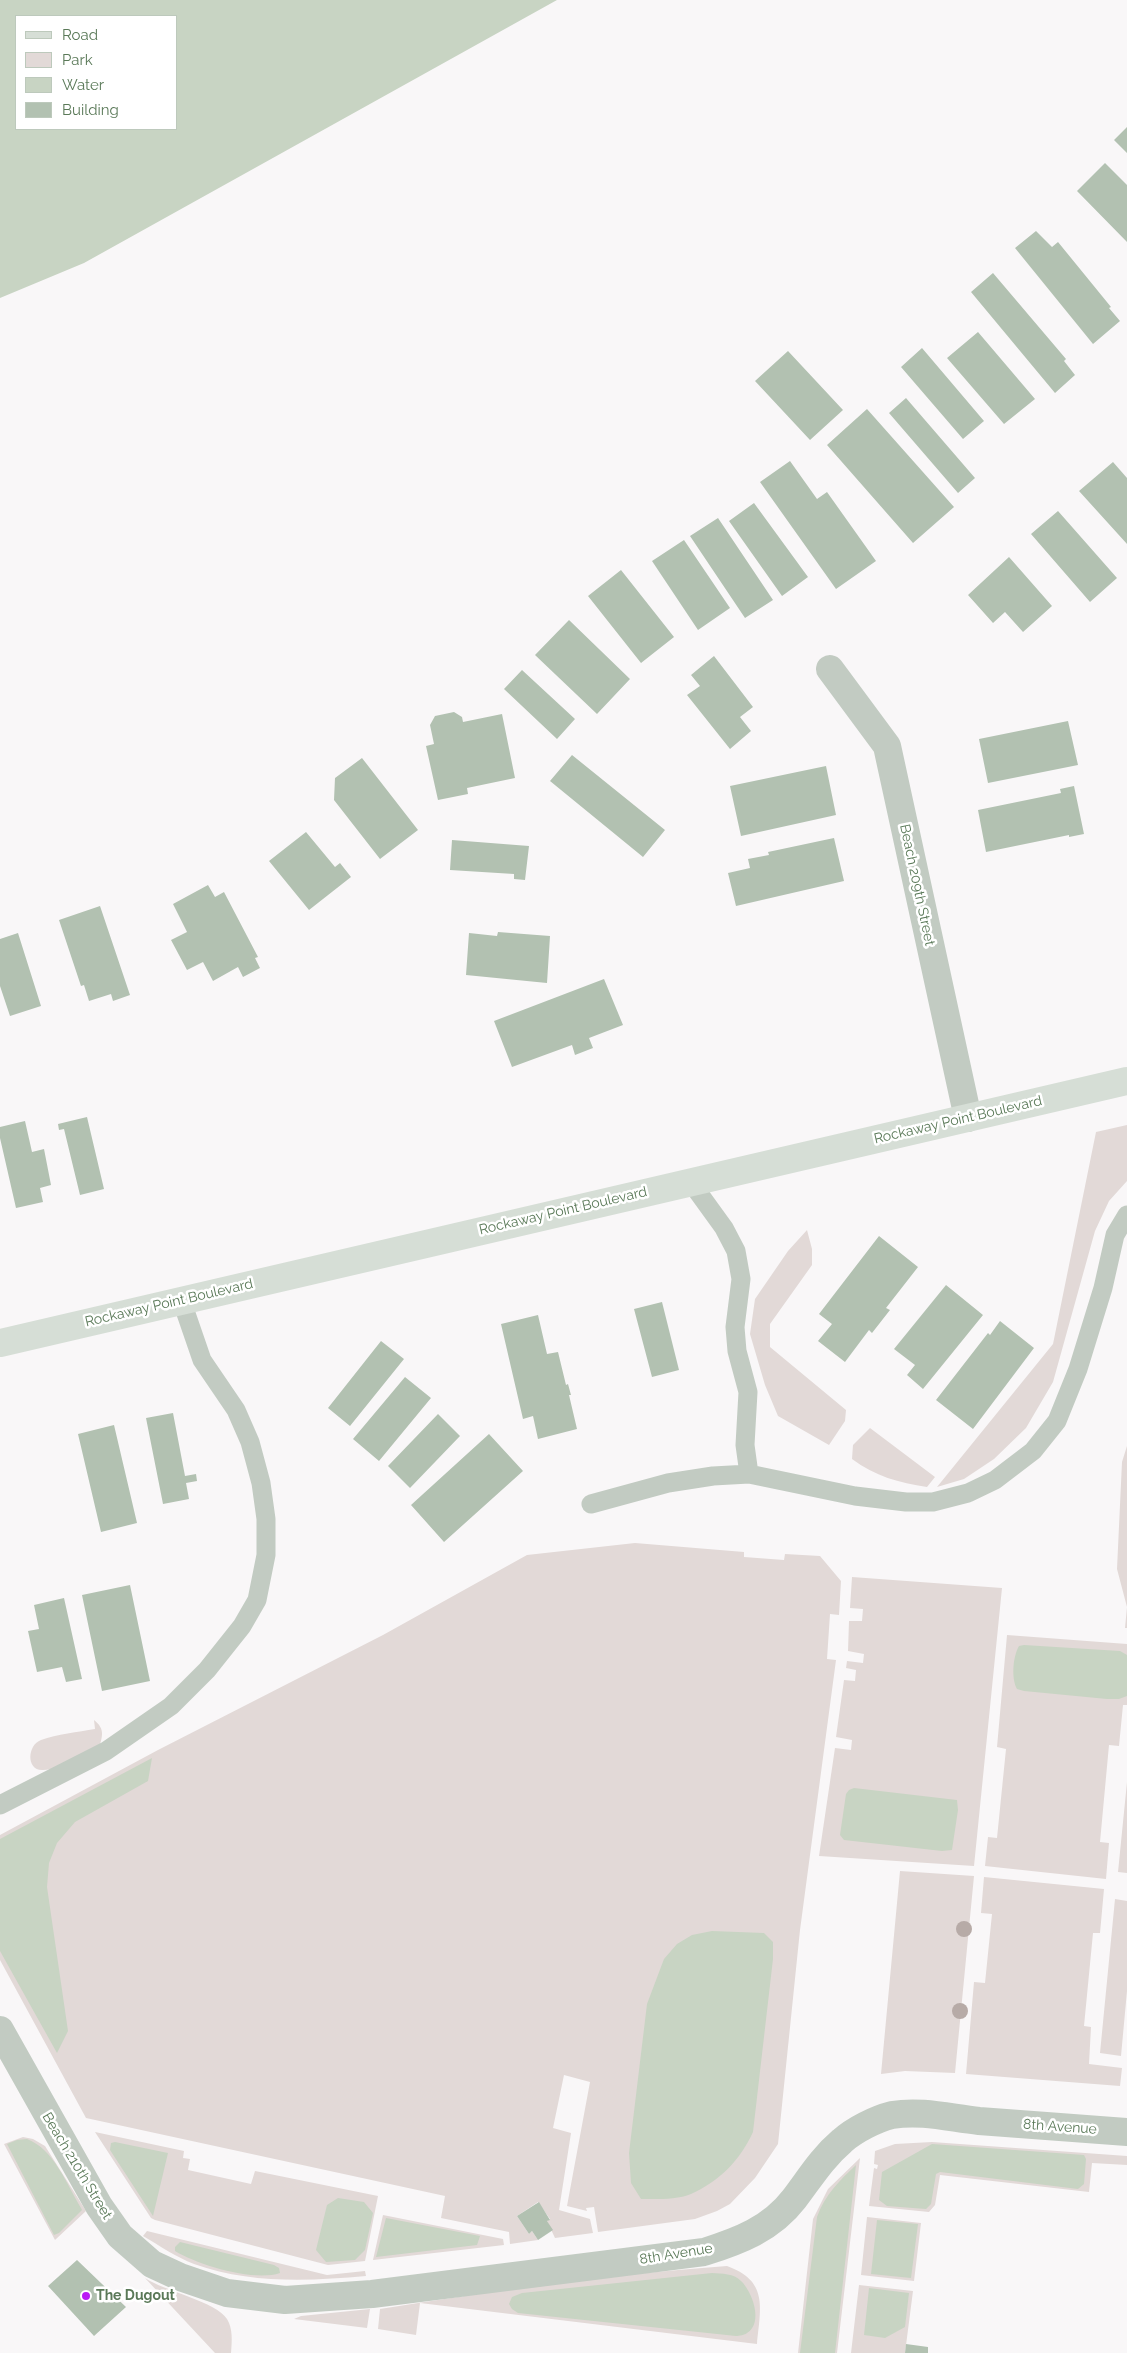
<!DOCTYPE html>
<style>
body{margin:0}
#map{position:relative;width:1127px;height:2353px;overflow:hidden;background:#f9f7f8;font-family:Raleway,sans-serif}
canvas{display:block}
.legend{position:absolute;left:15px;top:15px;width:162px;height:115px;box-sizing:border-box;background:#fff;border:1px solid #bdc9bc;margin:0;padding:6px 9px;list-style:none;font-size:15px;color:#5a7958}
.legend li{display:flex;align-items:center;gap:10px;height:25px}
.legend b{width:25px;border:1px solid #bdc9bc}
</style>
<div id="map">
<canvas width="1127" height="2353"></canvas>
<ul class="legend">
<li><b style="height:6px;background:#d6ded6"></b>Road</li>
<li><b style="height:14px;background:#e2d9d7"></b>Park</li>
<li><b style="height:14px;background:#c8d4c3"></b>Water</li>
<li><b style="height:14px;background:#b2c1b1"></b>Building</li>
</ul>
</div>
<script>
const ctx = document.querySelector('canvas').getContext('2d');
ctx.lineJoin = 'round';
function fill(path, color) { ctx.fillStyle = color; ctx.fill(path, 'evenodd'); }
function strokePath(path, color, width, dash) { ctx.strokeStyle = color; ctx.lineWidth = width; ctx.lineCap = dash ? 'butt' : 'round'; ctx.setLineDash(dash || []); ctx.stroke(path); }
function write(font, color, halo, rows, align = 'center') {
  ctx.font = font + ' Raleway,sans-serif'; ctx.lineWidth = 5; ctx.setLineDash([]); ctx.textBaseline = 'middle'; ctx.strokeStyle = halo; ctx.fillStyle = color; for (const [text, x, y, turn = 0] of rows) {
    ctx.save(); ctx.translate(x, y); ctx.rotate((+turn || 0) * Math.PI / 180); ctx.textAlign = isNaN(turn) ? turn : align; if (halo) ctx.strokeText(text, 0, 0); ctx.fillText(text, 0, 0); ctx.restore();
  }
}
fill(new Path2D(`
 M1127 1125V1181L1109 1201 1095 1231 1053 1382 1026 1428 994 1459 964 1479 937 1487 1053 1344 1096 1132Z
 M807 1230 812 1249V1265L770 1324V1347L846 1410 845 1421 829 1445 778 1416 765 1385 750 1334 755 1299 788 1251Z
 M870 1428 935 1477 927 1487C899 1483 875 1476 852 1459L853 1445Z
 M1127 1446V1628H1125L1127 1607 1117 1569 1122 1462Z
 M635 1543 744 1552V1557L784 1560 785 1554 820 1556 841 1581 839 1615 830 1614 827 1659 836 1660 800 1930 778 2144 755 2178 730 2204 717 2211 695 2219 598 2232 594 2207 586 2208 587 2211 567 2206 590 2082 564 2075 553 2128 571 2133 559 2210 590 2219 593 2233 555 2238 547 2221 550 2219 538 2202 517 2216 529 2234 532 2231 538 2240 510 2244 509 2232 441 2218 445 2196 86 2118 0 1960V1835L158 1750 383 1635 527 1555Z
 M852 1577 1002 1588 974 1866 819 1856 835 1748 851 1750 852 1740 836 1737 844 1680 855 1681 856 1670 846 1668 847 1661 863 1663 864 1654 848 1651 849 1621H862L863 1609 850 1608Z
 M1007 1635 1127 1644V1705H1123L1119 1746 1109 1745 1100 1842 1109 1843 1106 1879 985 1866 988 1837 997 1838 1006 1749 997 1747Z
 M94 1720C104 1728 103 1734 100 1745 83 1754 63 1770 43 1770 26 1771 27 1745 41 1740 57 1734 78 1732 95 1729Z
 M1127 1782V1873L1118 1872Z
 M900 1871 974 1876 955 2073 905 2071 881 2074Z
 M984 1877 1104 1889 1100 1933H1093L1084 2026 1091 2027 1089 2064 1122 2068 1120 2086 966 2074 974 1982 985 1983 992 1914 981 1913Z
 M1115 1899 1127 1901V1991L1121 2056 1100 2053Z
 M95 2132 184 2151 183 2158 190 2159 188 2170 251 2184 255 2171 378 2196 365 2261 328 2265 155 2220 151 2218Z
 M23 2137 33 2139 45 2146 86 2211 55 2240 4 2144Z
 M932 2142 1127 2156V2165L1092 2163 1089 2192 940 2175 935 2205 929 2212 869 2206 874 2168 877 2169 878 2165 874 2164 875 2151 895 2144Z
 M860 2158 837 2353H798L813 2219 828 2189Z
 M383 2215 503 2239 504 2245 373 2260Z
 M867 2217 921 2223 914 2281 861 2275Z
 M147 2231 327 2275 365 2271 366 2276C310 2281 249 2284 194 2264 176 2257 160 2246 143 2236Z
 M727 2266C768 2281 761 2306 757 2344L420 2303 416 2335 378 2329 380 2309C494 2291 612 2274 727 2266Z
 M145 2278C164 2291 217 2302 227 2319 233 2329 232 2341 231 2353H215Z
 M859 2285 913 2291 905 2353H851Z
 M370 2309 367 2328 294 2319 301 2316Z`), '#e2d9d7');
fill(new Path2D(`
 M0 0H557L84 263 0 298ZM16 16H176V129H16Z
 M1024 1645 1120 1651 1127 1655V1696L1119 1699H1107L1024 1691 1017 1689C1011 1678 1013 1656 1019 1646Z
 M152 1758 148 1781 75 1822 57 1843 49 1863 47 1887 68 2031 57 2053 0 1951V1839Z
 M854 1788 957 1800 958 1810 952 1850 942 1851 844 1840 840 1835 846 1794 849 1790Z
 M712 1931 764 1933 773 1942V1959L753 2132C740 2160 720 2181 691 2194 677 2200 656 2199 641 2199L631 2183 629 2153 647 2004 664 1959 677 1944 692 1935Z
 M27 2139C54 2149 67 2185 81 2208L82 2210 59 2233 54 2235 7 2144 17 2140Z
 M115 2142 168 2153 153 2216 110 2150 111 2143Z
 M932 2144 1084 2155 1086 2159 1084 2184 1078 2189 940 2172 936 2174 931 2204 926 2209 887 2206 879 2200 882 2172Z
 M856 2165 835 2353H800L817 2217C825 2195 839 2181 856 2165Z
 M338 2198 364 2202 373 2213 365 2250 355 2260 326 2262 316 2250 327 2205Z
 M386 2218 480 2236 477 2245 376 2257Z
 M877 2220 918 2224 911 2278 871 2274Z
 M180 2242 274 2265 279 2268 280 2273C254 2282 198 2265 175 2251V2247Z
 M712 2273C722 2274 734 2273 741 2281 752 2291 764 2323 747 2333 745 2335 739 2336 736 2336L518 2313 512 2309 509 2304 512 2297 522 2293Z
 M869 2288 909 2293 905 2327 885 2338 864 2335Z`), '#c8d4c3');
fill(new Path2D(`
 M1127 127V153L1114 140Z
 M1105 163 1127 185V242L1077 191Z
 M1036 231 1052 247 1058 242 1111 307 1109 308 1120 321 1093 344 1015 248Z
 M993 273 1066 359 1064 361 1075 375 1055 393 971 292Z
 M978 332 1035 399 1004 424 947 358Z
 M922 348 984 421 963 439 901 367Z
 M788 351 843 410 810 440 755 381Z
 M906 398 975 478 958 493 889 413Z
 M867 409 954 507 913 543 827 445Z
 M790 461 817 499 827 492 876 561 836 589 760 482Z
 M1113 462 1127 478V544L1079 491Z
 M754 503 808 577 782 596 729 521Z
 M1058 511 1117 578 1090 602 1031 534Z
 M718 518 773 600 745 618 690 536Z
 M684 540 730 608 698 630 652 561Z
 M1009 557 1052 606 1023 632 1005 612 993 623 968 595Z
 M621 570 674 637 641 663 588 596Z
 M569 620 630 679 597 714 535 655Z
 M714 656 753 707 740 717 751 731 730 749 687 695 700 686 691 675Z
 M522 670 575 719 557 739 504 689Z
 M454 712 462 717 463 722 502 714 515 778 467 788 468 794 438 800 426 746 434 744 430 725 435 716Z
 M1068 721 1078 765 988 783 979 739Z
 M572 755 665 830 643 857 550 781Z
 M362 758 418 830 380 859 334 800 335 778Z
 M826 766 836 815 741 836 730 786Z
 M1074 786 1084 834 1069 837V835L986 852 978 810 1061 793 1060 789Z
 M306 832 335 867 340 863 351 877 309 910 269 861Z
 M834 838 844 881 736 906 728 873 750 868 748 859 769 855 768 852Z
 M452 840 529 846 525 880 514 879V874L450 870Z
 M208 885 215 897 224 892 258 957 255 958 260 968 243 977 238 967 213 981 203 962 187 970 171 940 187 932 173 904Z
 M100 906 130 995 113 1001 111 994 89 1001 84 985 81 986 59 920Z
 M498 932 550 936 547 983 466 975 469 933 497 936Z
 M18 933 41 1006 10 1016 0 986V939Z
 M604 979 623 1025 589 1038 593 1048 575 1055 572 1045 512 1067 494 1021Z
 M87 1117 104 1189 80 1195 64 1129 59 1130 58 1124Z
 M25 1121 32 1152 44 1149 51 1185 40 1188 43 1202 16 1208 0 1138V1127Z
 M879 1236 918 1267 886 1308 890 1310 872 1333 869 1330 845 1362 818 1341 832 1324 819 1314Z
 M946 1285 983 1315 923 1389 907 1375 915 1365 894 1349Z
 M662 1302 679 1370 652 1377 634 1309Z
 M538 1315 547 1354 558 1352 566 1385 568 1384 571 1395H569L577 1429 538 1439 533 1416 523 1419 501 1324Z
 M1000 1321 1034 1348 973 1429 936 1400 988 1333 990 1335Z
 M381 1341 404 1359 350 1426 328 1408Z
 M405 1377 431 1398 379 1461 353 1439Z
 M173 1413 185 1476 196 1474 197 1481 186 1483 189 1499 163 1504 146 1418Z
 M438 1414 460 1436 410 1488 388 1466Z
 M114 1425 137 1523 101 1532 78 1434Z
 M489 1434 523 1471 444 1542 411 1505Z
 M130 1585 150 1681 102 1691 82 1595Z
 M64 1598 82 1679 66 1682 62 1667 37 1672 28 1631 39 1629 34 1605Z
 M539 2202 550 2220 547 2221 553 2230 538 2240 532 2231 529 2234 517 2216Z
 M77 2260 126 2307 94 2336 48 2286Z
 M906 2344 928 2347V2353H905Z`), '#b2c1b1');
strokePath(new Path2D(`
 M690 1181 724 1228 736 1251 741 1279 735 1327 737 1351 748 1392 745 1445 749 1474
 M591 1504 668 1483 713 1476 749 1474 855 1496 906 1502H933L968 1493 995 1480 1033 1451 1057 1421 1078 1369 1103 1288 1115 1235 1127 1215
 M0 1805 106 1751 171 1706 207 1670 242 1626 257 1600 266 1555V1519L261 1483 250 1442 236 1410 202 1360 181 1299`), '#c2cbc2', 19);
strokePath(new Path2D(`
 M830 669 887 746 968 1118
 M0 2030 99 2206 120 2236 152 2264 180 2277 227 2293 285 2300 372 2294 704 2252C739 2241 771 2229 794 2199 810 2178 822 2158 842 2141 854 2130 876 2119 892 2115 922 2110 950 2118 979 2121 1028 2125 1078 2128 1127 2132`), '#c2cbc2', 28);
strokePath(new Path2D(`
 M0 1343 1127 1081`), '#d6ded6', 28);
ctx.fillStyle = '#b7aba7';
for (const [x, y] of [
 [964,1929],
 [960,2011]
]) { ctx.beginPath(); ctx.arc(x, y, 8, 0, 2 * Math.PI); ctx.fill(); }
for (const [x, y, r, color] of [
 [86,2296,5,"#ba1af5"]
]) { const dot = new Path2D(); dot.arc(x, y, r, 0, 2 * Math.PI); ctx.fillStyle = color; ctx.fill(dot); strokePath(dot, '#fff', 2); }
write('14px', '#5a7958', '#fff', [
 ["Beach 209th Street",917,885,78],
 ["Rockaway Point Boulevard",958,1120,-13],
 ["Rockaway Point Boulevard",563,1211,-13],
 ["Rockaway Point Boulevard",169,1303,-13],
 ["8th Avenue",1060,2127,4],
 ["Beach 210th Street",77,2166,59],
 ["8th Avenue",676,2254,-9]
]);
write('bold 14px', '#5a7958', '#fff', [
 ["The Dugout",96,2296]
], 'left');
</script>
